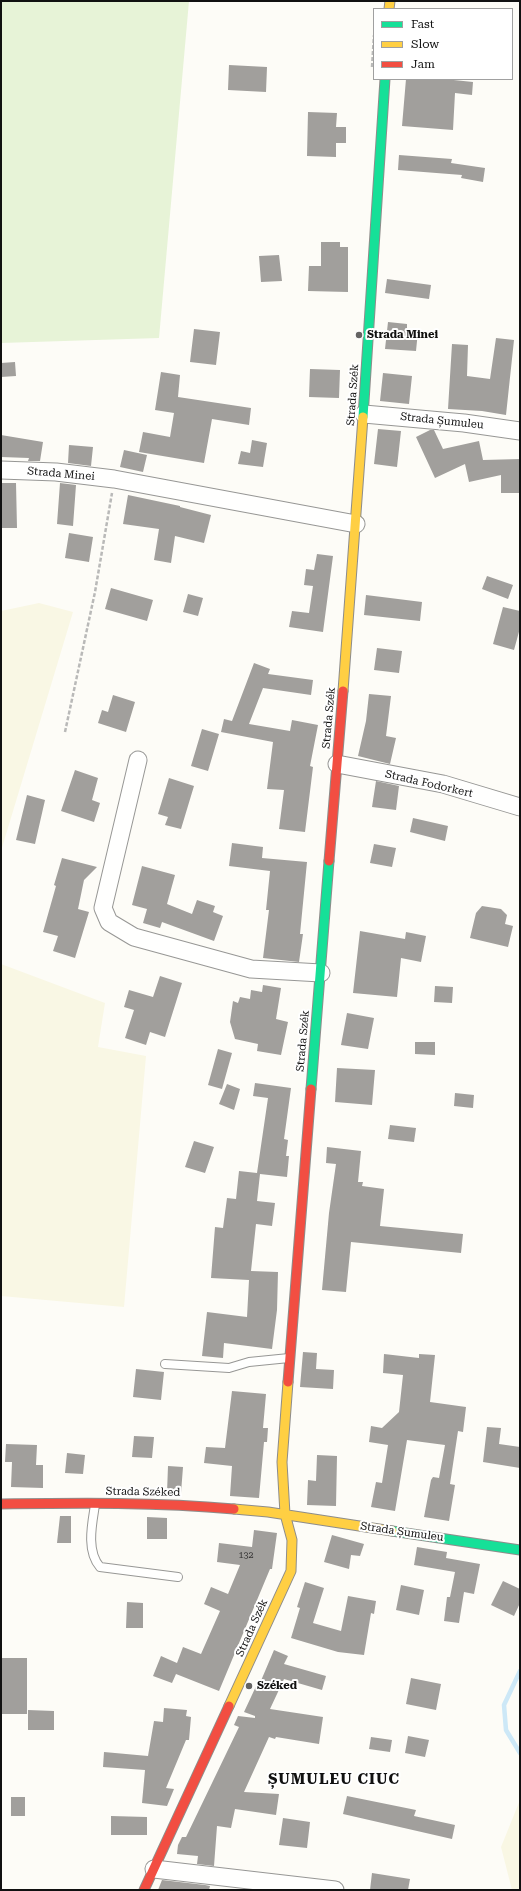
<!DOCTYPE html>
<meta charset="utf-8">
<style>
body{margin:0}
#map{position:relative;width:521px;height:1891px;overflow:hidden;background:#fdfcf7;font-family:"Roboto Serif",serif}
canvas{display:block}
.frame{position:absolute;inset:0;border:2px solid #111;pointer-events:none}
.legend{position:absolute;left:373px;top:8px;width:140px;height:72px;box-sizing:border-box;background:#fff;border:1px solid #a0a0a0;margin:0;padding:5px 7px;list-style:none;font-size:12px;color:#111}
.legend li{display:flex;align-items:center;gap:8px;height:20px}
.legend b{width:20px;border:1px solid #a0a0a0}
</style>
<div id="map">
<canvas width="521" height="1891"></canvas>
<div class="frame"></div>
<ul class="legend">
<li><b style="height:5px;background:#16e098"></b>Fast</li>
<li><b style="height:5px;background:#ffcf43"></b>Slow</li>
<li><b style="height:5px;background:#f24e42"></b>Jam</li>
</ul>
</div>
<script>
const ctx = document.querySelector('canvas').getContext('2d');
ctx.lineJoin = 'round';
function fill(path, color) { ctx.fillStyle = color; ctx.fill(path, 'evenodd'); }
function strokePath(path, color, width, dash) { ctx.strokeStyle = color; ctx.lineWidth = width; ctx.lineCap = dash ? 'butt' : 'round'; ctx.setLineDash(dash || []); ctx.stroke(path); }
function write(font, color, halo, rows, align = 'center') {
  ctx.font = font + ' "Roboto Serif",serif'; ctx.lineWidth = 4; ctx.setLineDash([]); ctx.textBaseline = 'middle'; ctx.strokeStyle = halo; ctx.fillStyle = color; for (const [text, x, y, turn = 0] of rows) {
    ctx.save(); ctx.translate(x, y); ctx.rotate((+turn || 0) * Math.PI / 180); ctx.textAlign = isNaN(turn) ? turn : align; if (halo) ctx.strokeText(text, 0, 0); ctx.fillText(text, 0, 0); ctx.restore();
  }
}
fill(new Path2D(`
 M39 603 73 612 1 851V611Z
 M1 964 105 1003 98 1047 146 1056 124 1307 1 1296Z
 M520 1800V1890H512L501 1847Z`), '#f9f7e4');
fill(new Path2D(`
 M1 1H189L159 338 1 343Z`), '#e7f3d7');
strokePath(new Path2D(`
 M520 1671 504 1705 506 1730 520 1753`), '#cde8f7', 4.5);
fill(new Path2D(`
 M229 65 267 67 266 92 228 90Z
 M406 79H444L473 82 472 95 455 93 453 130 402 126Z
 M308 112 337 113 336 127H346V143H336V157L307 156Z
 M399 155 452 159 451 163 485 168 483 182 461 178 462 175 398 170Z
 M321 242H340V247H348V292L308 291 309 266H321Z
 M279 255 282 281 261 282 259 256Z
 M387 279 431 285 429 299 385 293Z
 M388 322 407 324V330L418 331 416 351 385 349Z
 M194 329 220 332 216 365 190 362Z
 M496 338 514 340 506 415 482 411 448 409 452 344 468 345 467 376 490 379Z
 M15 362 16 376 1 377V363Z
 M310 369 340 370 339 398 309 397Z
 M161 372 180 375 178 397 251 408 249 425 212 419 204 463 139 452 143 432 170 437 174 413 155 410Z
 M383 373 412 376 409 404 380 401Z
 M378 429 401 431 397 467 374 464Z
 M430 430H434L443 449 479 441 483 460 520 459V493H501V475L469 482 465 464 435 478 416 437Z
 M1 435 43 442 40 461H28L29 458 1 457Z
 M252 440 267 443 263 467 238 464 241 451 250 453Z
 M69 445 93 447 91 466 68 463Z
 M124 450 147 455 143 472 120 467Z
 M1 483H16L17 528H2Z
 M60 483 76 485 73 526 57 524Z
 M128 495 180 506V507L211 515 204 543 175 536 171 563 154 560 159 529 123 524Z
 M69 533 93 537 89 562 65 558Z
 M317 554 333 556 323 632 289 627 292 611 309 613 313 586 304 585 306 569 314 570Z
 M487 576 513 585 508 599 482 589Z
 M111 588 153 600 147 621 105 609Z
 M188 594 203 598 198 616 183 612Z
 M366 595 422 602 420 621 364 615Z
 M503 607 520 611V628L514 650 493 644Z
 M377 648 402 651 399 673 374 670Z
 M254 663 270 669 268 674 313 680 311 695 263 688 249 724 290 731 292 720 318 725 310 766 313 767 305 832 279 829 284 790 267 789 273 742 221 732 224 719 232 721Z
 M369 694 391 696 386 736 396 738 390 764 358 756 366 721Z
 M113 695 135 702 126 732 98 723 102 710 108 712Z
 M202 729 219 734 208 771 191 766Z
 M75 770 98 778 92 800 100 803 94 822 61 811Z
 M169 778 194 786 181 829 165 825 168 817 158 814Z
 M376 781 399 786 396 810 372 807Z
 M27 795 45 800 35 844 16 840Z
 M413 818 448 826 445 841 410 832Z
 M232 843 263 847 262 858 307 862 300 934H303L299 962 263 958 269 910H266L270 871 229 866Z
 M374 844 396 848 392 867 370 863Z
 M62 858 97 867 84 880 78 909 89 912 75 958 53 951 58 936 43 932 56 886 54 885Z
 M142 866 175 875 167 904 192 914 197 900 215 906 213 912 223 916 214 941 162 922 160 928 143 923 147 909 132 905Z
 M482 906 501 909 507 915 505 924 513 926 508 947 470 938 476 913Z
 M360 931 405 939 406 932 426 936 421 962 401 958 397 997 353 993Z
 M160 976 182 983 165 1037 150 1032 146 1045 125 1038 134 1010 124 1007 129 990 153 997Z
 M263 985 281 988 276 1019 288 1022 281 1055 257 1051 258 1044 235 1039 230 1022 233 1001 238 1003 240 997 250 999 251 990 262 992Z
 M435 986 453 987 452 1003 434 1002Z
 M347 1013 374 1018 368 1049 341 1045Z
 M415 1042H435V1055L415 1054Z
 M218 1049 232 1053 222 1089 208 1085Z
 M337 1068 375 1070 372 1105 335 1102Z
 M255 1083 291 1088 284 1139 288 1140 286 1156H289L287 1177 260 1174 257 1201 275 1203 272 1226 256 1224 251 1271 278 1272 277 1310 272 1349 224 1343 223 1358 202 1356 207 1312 247 1317 249 1280 211 1278 215 1227 223 1228 227 1198 236 1199 239 1171 257 1173 268 1098 253 1096Z
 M227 1084 240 1089 234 1110 219 1104Z
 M455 1093 474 1095 473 1108 454 1106Z
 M390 1125 416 1128 414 1142 388 1139Z
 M194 1141 214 1147 205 1173 185 1167Z
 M327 1147 361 1151 358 1182H363L362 1186 384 1189 380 1226 463 1234 461 1253 351 1242 346 1292 322 1290 329 1213 336 1164 326 1163Z
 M303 1352 317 1353 316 1369 334 1370 333 1389 300 1387Z
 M384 1354 419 1358V1354L435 1355 430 1402 466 1407 463 1432 458 1431 450 1484 455 1485 449 1521 424 1517 431 1480 433 1477 439 1478 445 1445 407 1440 395 1511 371 1507 376 1482 382 1483 388 1445 369 1442 371 1426 382 1428 399 1412 403 1375 383 1373Z
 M136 1369 164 1372 161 1400 133 1397Z
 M232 1391 266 1394 263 1428H268L267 1442H264L259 1498 230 1496 232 1466 204 1463 206 1447 225 1448Z
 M487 1427 501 1428 499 1444 520 1447V1468L483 1462Z
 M134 1436 154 1437 152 1458 132 1457Z
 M6 1444 37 1445 36 1465H43V1488L11 1487 12 1462H5Z
 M67 1453 85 1455 83 1474 65 1473Z
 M317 1455 337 1456 336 1506 307 1505 308 1480 316 1481Z
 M168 1466 183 1467 181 1493H167Z
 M60 1516H71V1543H57Z
 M147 1517 167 1518V1539H147Z
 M254 1530 277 1533 272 1569H270L219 1691 176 1674 172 1683 153 1676 161 1656 177 1663 183 1647 201 1654 220 1611 204 1604 211 1587 228 1594 240 1565 217 1562 219 1543 252 1547Z
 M332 1535 364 1544 360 1556 351 1555 349 1569 324 1562Z
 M417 1547 447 1552 446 1558 480 1564 474 1594 464 1592 459 1623 444 1621 447 1597H450L455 1572 414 1565Z
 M503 1581 520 1589V1603L514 1616 491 1605Z
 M305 1582 324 1588 313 1623 341 1631 348 1596 376 1601 374 1614 371 1613 364 1655 338 1652 291 1638 300 1608 297 1607Z
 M401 1585 424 1590 419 1615 396 1610Z
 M127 1602 143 1603V1628H126Z
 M274 1650 288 1656 284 1664 326 1676 322 1690 284 1679 270 1709 323 1717 319 1744 276 1737 275 1739 269 1737 244 1792 279 1794 276 1815 235 1809 231 1828 217 1826 214 1866 197 1864 198 1856 177 1854 178 1845 182 1837H186L239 1727 234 1725 238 1716 255 1718V1716L244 1712 258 1682 260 1683Z
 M1 1658H27V1714H1Z
 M411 1678 441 1684 436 1710 406 1704Z
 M164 1708 187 1710 186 1716 191 1717 189 1740H186L166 1788 174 1789 167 1806 142 1803 145 1770 103 1767 104 1752 148 1756 154 1721 163 1722Z
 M28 1710 54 1711V1730H28Z
 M408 1736 429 1740 425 1757 405 1753Z
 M371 1737 392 1740 390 1752 369 1749Z
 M347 1796 416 1810 414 1816 455 1825 452 1839 343 1814Z
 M11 1797H25V1816H11Z
 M111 1816 147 1817V1835H111Z
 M283 1818 310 1822 307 1848 279 1845Z
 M372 1873 410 1879 408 1890H370Z
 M162 1880 205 1885 210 1886 209 1890H158Z`), '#a19f9c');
const lane = new Path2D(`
 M165 1364 229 1368 249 1362 289 1358
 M95 1505C92 1524 86 1551 100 1567L178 1577`);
const street = new Path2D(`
 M364 414 464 423 520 431
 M1 470 56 472 114 479 356 524
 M138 760 103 908 109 922 134 937 251 969 321 973
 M337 764 443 784 520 807
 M154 1869 335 1890`);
const fast = new Path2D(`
 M363 417 385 79
 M311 1089 329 861
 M392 1531 520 1550`);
const slow = new Path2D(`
 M389 9 390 1
 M343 691 363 417
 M234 1509 268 1512 392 1531
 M229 1706 291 1571 292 1540 285 1514 282 1462 288 1382`);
const jam = new Path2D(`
 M329 861 343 691
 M288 1382 311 1089
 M1 1504C79 1503 156 1502 234 1509
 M144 1890 229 1706`);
strokePath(lane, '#979795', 10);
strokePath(street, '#979795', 19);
strokePath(fast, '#8e8d8b', 11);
strokePath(slow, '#8e8d8b', 11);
strokePath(jam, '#8e8d8b', 11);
strokePath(new Path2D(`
 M372 67 374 35
 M65 732 95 592 112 493`), '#b9b9b8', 2.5, [4, 2]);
strokePath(lane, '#fffffe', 8);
strokePath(street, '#fffffe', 17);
strokePath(fast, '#16e098', 9);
strokePath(slow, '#ffcf43', 9);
strokePath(jam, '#f24e42', 9);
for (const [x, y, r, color] of [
 [359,335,4,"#646362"],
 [249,1686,4,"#646362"]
]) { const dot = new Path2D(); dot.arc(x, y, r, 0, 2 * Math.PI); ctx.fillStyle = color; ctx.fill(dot); strokePath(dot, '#fff', 1.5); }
write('9px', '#353434', null, [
 ["132",246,1555]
]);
write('bold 11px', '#111', '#fff', [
 ["Strada Minei",367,335],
 ["Széked",257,1686]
], 'left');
write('11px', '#111', '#fff', [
 ["Strada Szék",353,395,-86],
 ["Strada Șumuleu",442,421,6],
 ["Strada Minei",61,474,5],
 ["Strada Szék",329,718,-85],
 ["Strada Fodorkert",429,784,13],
 ["Strada Szék",303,1041,-85],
 ["Strada Széked",143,1492,1],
 ["Strada Șumuleu",402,1532,8],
 ["Strada Szék",252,1628,-66]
]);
ctx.letterSpacing = '1px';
write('bold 15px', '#111', '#fff', [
 ["ȘUMULEU CIUC",334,1780]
]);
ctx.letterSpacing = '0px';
</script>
